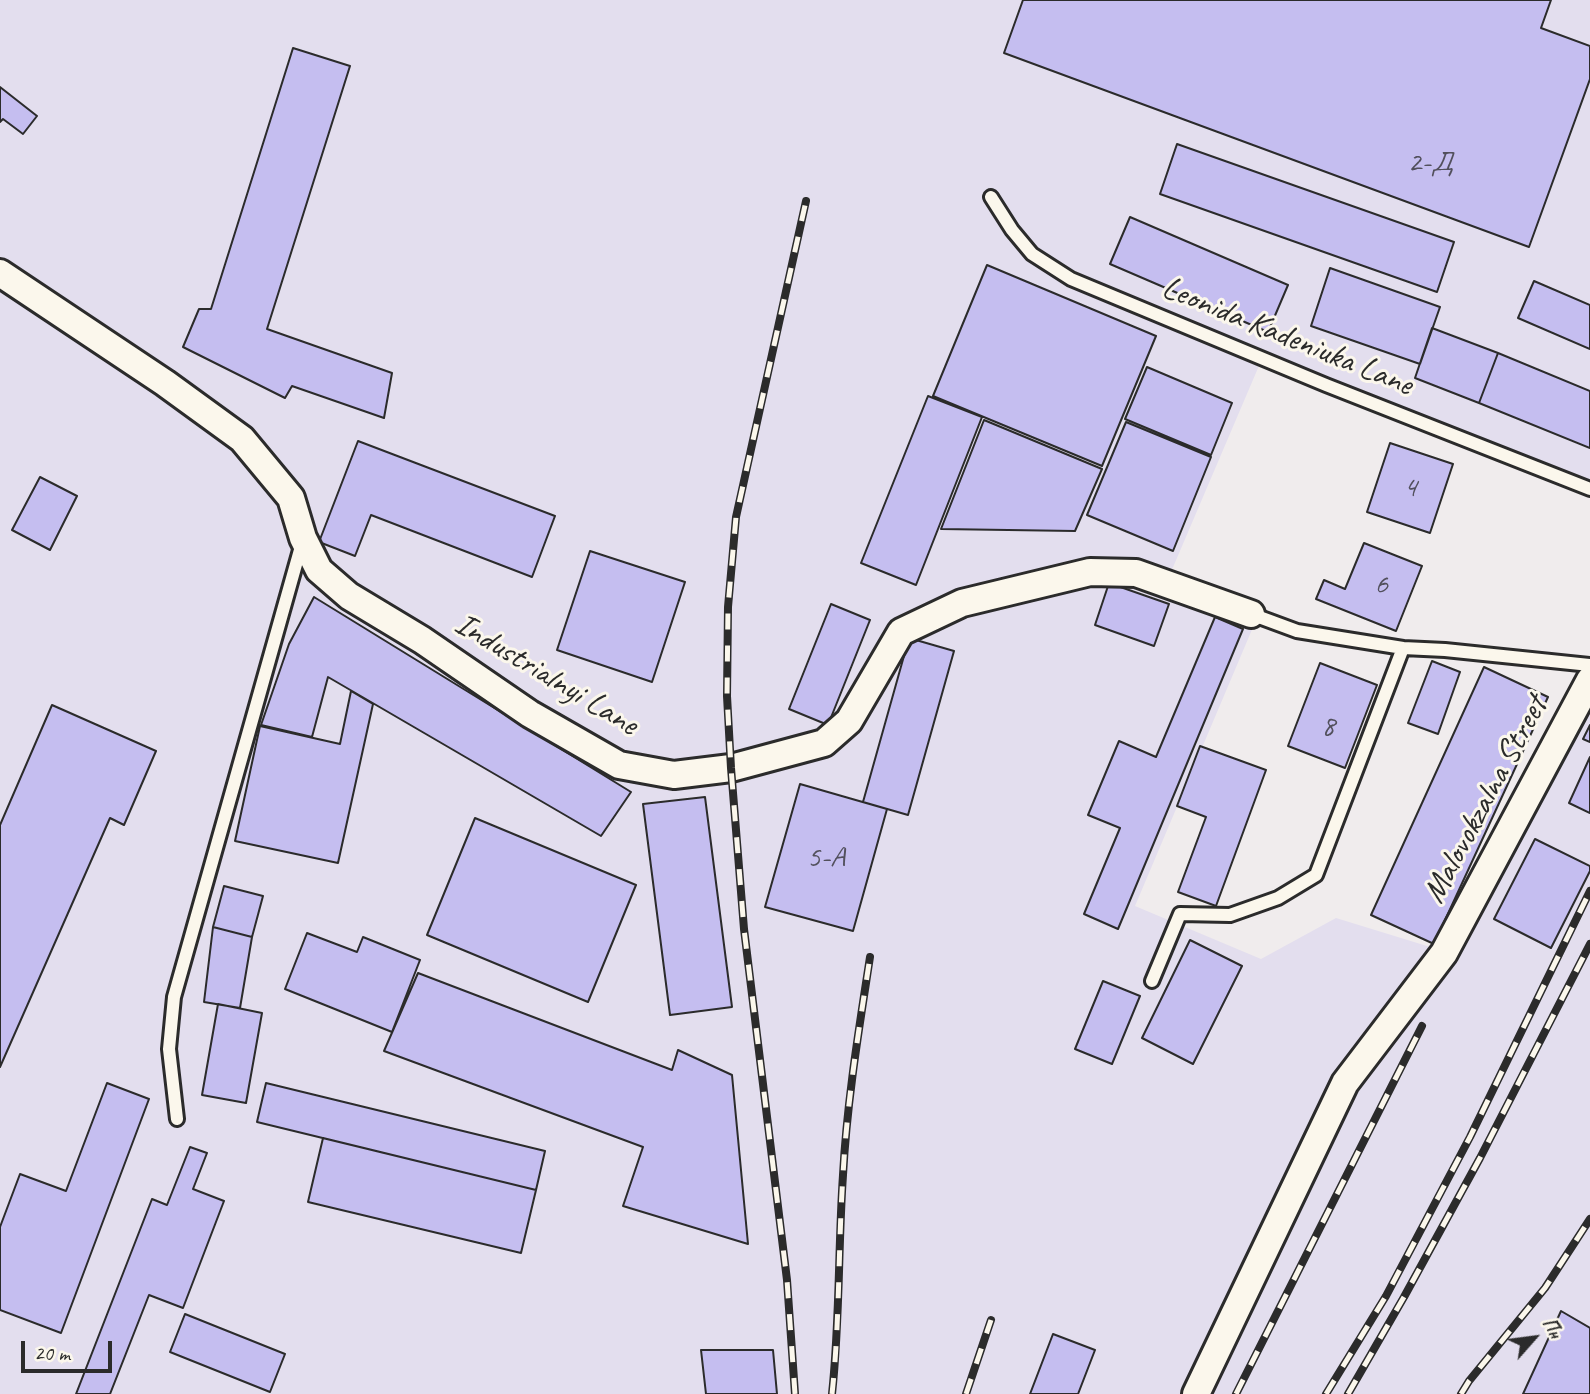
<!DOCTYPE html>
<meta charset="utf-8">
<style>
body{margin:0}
#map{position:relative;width:1590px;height:1394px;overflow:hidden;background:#f0eced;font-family:Caveat,sans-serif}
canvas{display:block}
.north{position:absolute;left:1499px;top:1303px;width:70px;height:70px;-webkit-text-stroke:5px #fbf7ec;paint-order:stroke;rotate:62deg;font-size:19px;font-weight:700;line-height:28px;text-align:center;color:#2b2b2b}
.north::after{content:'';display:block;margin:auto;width:24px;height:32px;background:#2b2b2b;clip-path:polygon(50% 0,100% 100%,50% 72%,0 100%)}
.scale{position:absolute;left:21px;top:1341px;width:91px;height:32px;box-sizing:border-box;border:4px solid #2b2b2b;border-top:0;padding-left:9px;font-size:21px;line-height:24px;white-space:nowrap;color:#2b2b2b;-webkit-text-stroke:5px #fbf7ec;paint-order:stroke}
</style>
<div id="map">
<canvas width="1590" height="1394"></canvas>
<div class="north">Пн</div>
<div class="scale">20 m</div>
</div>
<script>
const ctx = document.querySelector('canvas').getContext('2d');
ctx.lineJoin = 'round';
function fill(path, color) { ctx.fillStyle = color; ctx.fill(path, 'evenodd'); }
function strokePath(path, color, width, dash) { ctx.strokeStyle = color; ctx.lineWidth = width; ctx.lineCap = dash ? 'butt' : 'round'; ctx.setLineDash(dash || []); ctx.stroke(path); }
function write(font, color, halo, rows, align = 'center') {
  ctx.font = font + ' Caveat,sans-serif'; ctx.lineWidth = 6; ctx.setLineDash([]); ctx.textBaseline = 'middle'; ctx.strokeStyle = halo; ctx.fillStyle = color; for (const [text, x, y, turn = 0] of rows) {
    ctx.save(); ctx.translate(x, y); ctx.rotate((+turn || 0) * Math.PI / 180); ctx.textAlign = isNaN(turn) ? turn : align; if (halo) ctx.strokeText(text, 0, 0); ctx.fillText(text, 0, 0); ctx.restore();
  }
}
fill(new Path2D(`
 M0 0H1590V486L1264 354 1168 579 1259 613 1135 906 1261 959 1336 918 1453 954 1590 696V1394H0Z`), '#e3deee');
const building = new Path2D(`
 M1023 0H1551L1541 28 1590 46V79L1529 247 1004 53Z
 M293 48 350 66 267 329 392 373 384 418 292 386 285 398 183 347 199 309H211Z
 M0 87 37 116 23 134 3 119 0 122Z
 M1177 144 1454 242 1437 292 1160 194Z
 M1130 217 1288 285 1268 332 1110 264Z
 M987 265 1156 336 1102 466 933 396Z
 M1330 268 1440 307 1420 364 1311 326Z
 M1534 281 1590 305V349L1518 318Z
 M1432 328 1498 353 1479 403 1415 378Z
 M1498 353 1590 391V448L1479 403Z
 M1147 367 1232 403 1211 455 1125 419Z
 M928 396 982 417 916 585 861 563Z
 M984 420 1102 469 1075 531 941 529Z
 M1126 422 1211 457 1173 551 1087 515Z
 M358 441 555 516 532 577 371 515 355 556 319 542Z
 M1390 443 1453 464 1430 533 1367 512Z
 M40 477 77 496 50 550 12 530Z
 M1364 543 1422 566 1396 631 1316 599 1324 580 1345 589Z
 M590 551 685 582 652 682 557 650Z
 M1109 583 1169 604 1154 646 1095 625Z
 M314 597 631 792 601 836 328 677 312 737 261 725 289 644Z
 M831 604 870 620 828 725 789 709Z
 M1215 617 1243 629 1118 929 1084 914 1120 828 1088 815 1119 741 1156 757Z
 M909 638 954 651 908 815 863 802Z
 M1432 661 1460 672 1438 734 1408 723Z
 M1320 663 1377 685 1345 768 1288 746Z
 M1484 667 1548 697 1434 944 1371 915Z
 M351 691 373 704 338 863 235 841 260 726 340 744Z
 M52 705 156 751 124 825 110 818 0 1067V825Z
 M1590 725V742L1583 739Z
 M1200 746 1266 770 1216 906 1178 892 1206 817 1177 806Z
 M1590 757V813L1569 803Z
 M800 784 887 809 853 931 765 907Z
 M705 797 732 1007 670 1015 643 804Z
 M475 818 636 885 588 1002 427 935Z
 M1535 839 1590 866V871L1551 948 1494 919Z
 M224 886 263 896 252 937 213 927Z
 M213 927 252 937 240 1008 204 1002Z
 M307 933 357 952 363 937 420 960 392 1032 285 989Z
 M1190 940 1242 966 1193 1064 1142 1038Z
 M418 973 672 1070 678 1050 732 1075 748 1244 623 1206 643 1147 384 1051Z
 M1103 981 1140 996 1112 1064 1075 1049Z
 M218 1004 262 1013 246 1103 202 1095Z
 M107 1083 149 1099 61 1333 0 1310V1227L20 1174 66 1191Z
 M266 1083 545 1151 536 1190 257 1122Z
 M323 1138 536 1190 521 1253 308 1202Z
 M190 1147 207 1153 193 1189 224 1201 183 1308 149 1295 110 1394H76L152 1199 167 1205Z
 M1561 1311 1590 1328V1394H1523Z
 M185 1314 285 1354 270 1392 170 1352Z
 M1053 1334 1095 1350 1078 1394H1030Z
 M701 1350H773L777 1394H706Z`);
fill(building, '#c5bef0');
strokePath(building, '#2b2b2b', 2);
const lane = new Path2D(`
 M991 197 1012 230 1032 254 1071 279 1326 385 1590 489
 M1251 614 1297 631 1403 648
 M1152 981 1180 914 1230 915 1278 898 1316 875 1403 648 1445 650 1590 665
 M177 1119 169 1049 174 997 302 543`);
const street = new Path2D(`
 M0 273 165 383 242 439 291 498 303 538 319 570 349 596 422 640 530 714 619 765 674 775 731 768 824 743 849 721 901 632 962 603 1090 572 1136 573 1251 614
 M1196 1394 1345 1083 1444 953 1590 680`);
strokePath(lane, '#2b2b2b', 18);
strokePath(street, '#2b2b2b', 32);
strokePath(lane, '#fbf7ec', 12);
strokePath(street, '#fbf7ec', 26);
const rail = new Path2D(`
 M795 1394 787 1280 744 929 731 768 727 696 728 607 736 517 806 201
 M832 1394C840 1321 838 1248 843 1175 847 1101 859 1029 870 957
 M966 1394 991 1320
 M1236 1394 1422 1026
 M1326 1394 1386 1296 1470 1137 1590 891
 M1348 1394 1404 1297 1480 1158 1590 944
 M1461 1394 1469 1381 1545 1288 1590 1219`);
strokePath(rail, '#2b2b2b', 8);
strokePath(rail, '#fbf7ec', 5, [16]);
write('30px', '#52505c', null, [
 ["2-Д",1430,163],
 ["4",1410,488],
 ["6",1381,585],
 ["8",1328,727],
 ["5-А",826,858]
]);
write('33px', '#2b2b2b', '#fbf7ec', [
 ["Leonida Kadeniuka Lane",1287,337,22],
 ["Industrialnyi Lane",546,675,31],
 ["Malovokzalna Street",1486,800,-62]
]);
</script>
